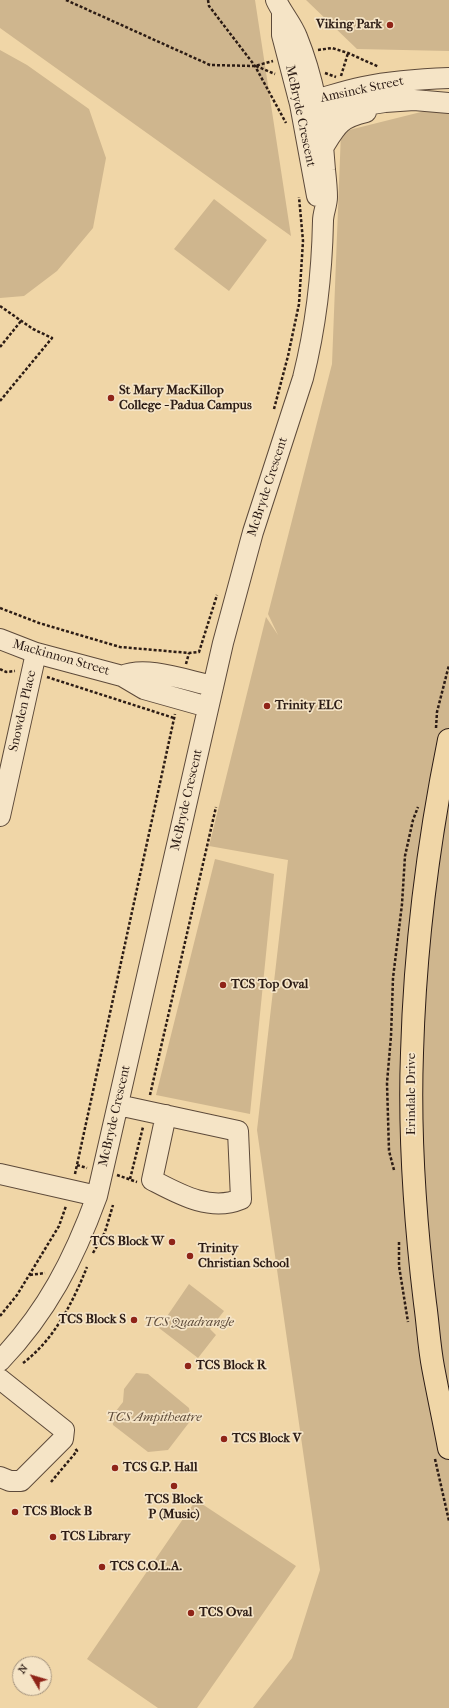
<!DOCTYPE html>
<style>
body{margin:0}
#map{position:relative;width:449px;height:1708px;overflow:hidden;background:#f0d6a7;font-family:"IM FELL French Canon",serif}
canvas{display:block}
.north{position:absolute;left:12px;top:1656px;width:40px;height:40px;box-sizing:border-box;background:#f5e4c6;border:1px solid #a5947f;border-radius:50%;rotate:308deg;font-size:11px;font-weight:700;line-height:16px;text-align:center;color:#2c1c15}
.north::after{content:'';display:block;margin:auto;width:14px;height:18px;background:#8f2418;clip-path:polygon(50% 0,100% 100%,50% 72%,0 100%)}
</style>
<div id="map">
<canvas width="449" height="1708"></canvas>
<div class="north">N</div>
</div>
<script>
const ctx = document.querySelector('canvas').getContext('2d');
ctx.lineJoin = 'round';
function fill(path, color) { ctx.fillStyle = color; ctx.fill(path, 'evenodd'); }
function strokePath(path, color, width, dash) { ctx.strokeStyle = color; ctx.lineWidth = width; ctx.lineCap = dash ? 'butt' : 'round'; ctx.setLineDash(dash || []); ctx.stroke(path); }
function write(font, color, halo, rows, align = 'center') {
  ctx.font = font + ' "IM FELL French Canon",serif'; ctx.lineWidth = 3.5; ctx.setLineDash([]); ctx.textBaseline = 'middle'; ctx.strokeStyle = halo; ctx.fillStyle = color; for (const [text, x, y, turn = 0] of rows) {
    ctx.save(); ctx.translate(x, y); ctx.rotate((+turn || 0) * Math.PI / 180); ctx.textAlign = isNaN(turn) ? turn : align; if (halo) ctx.strokeText(text, 0, 0); ctx.fillText(text, 0, 0); ctx.restore();
  }
}
fill(new Path2D(`
 M0 0H255L291 236 0 28Z
 M306 0H449V51L357 49Z
 M0 50 27 65 89 109 106 158 93 228 57 271 24 296 0 298Z
 M449 105V1708H253L292 1658 320 1570 257 1130 288 860 209 846 266 617 278 635 268 614 332 364 341 132Z
 M214 199 267 240 229 291 174 249Z
 M215 859 274 874 250 1114 156 1095Z
 M189 1284 224 1311 210 1329 216 1335 198 1358 159 1328Z
 M136 1373 148 1374 189 1408 191 1420 168 1450 148 1452 113 1425 112 1416 123 1402 124 1389Z
 M196 1500 296 1566 197 1708H158L87 1659Z`), '#cfb68e');
const minor = new Path2D(`
 M282 13V35L300 104 317 196
 M304 103C324 98 343 91 363 87 392 81 420 79 449 78
 M314 113 385 102 414 100 449 103
 M324 146C337 125 340 118 366 112
 M0 639 36 653 122 676 144 689 208 707
 M122 676C146 665 188 681 213 686
 M0 816 36 653
 M118 1105 238 1131 241 1199C210 1212 179 1194 152 1180L166 1115
 M0 1174 97 1196
 M0 1361C47 1312 74 1259 97 1196L223 643 253 532 303 378C316 326 322 274 323 221 323 213 327 205 327 197 327 188 326 179 325 170 322 125 314 79 297 37 292 24 282 13 276 0
 M0 1379 64 1430 63 1439 21 1481H10L0 1477`);
const major = new Path2D(`
 M449 740C428 843 415 947 412 1053 409 1136 415 1220 425 1303 428 1324 429 1346 433 1367 438 1394 444 1421 449 1448`);
strokePath(minor, '#5d4a3a', 22);
strokePath(major, '#2c1c15', 24);
strokePath(new Path2D(`
 M66 0 210 65 255 66 273 61
 M208 0 209 6 255 66 286 123
 M318 50 332 48 348 53 379 67
 M256 66 275 74
 M325 73 336 77
 M341 76 348 53
 M0 306 33 329 52 338 0 401
 M0 347 21 321
 M274 409 288 356 299 304 303 241 299 197
 M0 608 39 623 120 647 189 653 199 652 217 595
 M186 664 189 653
 M0 669 6 672 15 671
 M47 677 174 718
 M436 728 437 712 449 665
 M150 1095 216 807
 M77 1165 87 1168
 M394 1170 389 1151 387 1083 391 1036 393 978 402 904 405 856 413 820 418 807
 M75 1174 175 714
 M117 1175 137 1182
 M130 1179 143 1127
 M399 1242V1266L408 1322
 M93 1253 105 1232 113 1205
 M30 1275 45 1273
 M0 1316 17 1295 59 1226 66 1206
 M23 1363C54 1340 73 1302 87 1267
 M435 1459 449 1521
 M51 1482 77 1451 75 1448`), '#2c1c15', 2.5, [3, 2]);
strokePath(minor, '#f5e4c6', 20);
strokePath(major, '#f0d6a7', 22);
for (const [x, y, r, color] of [
 [390,25,4,"#8f2418"],
 [111,398,4,"#8f2418"],
 [267,706,4,"#8f2418"],
 [223,985,4,"#8f2418"],
 [172,1242,4,"#8f2418"],
 [190,1256,4,"#8f2418"],
 [134,1320,4,"#8f2418"],
 [188,1366,4,"#8f2418"],
 [224,1439,4,"#8f2418"],
 [115,1468,4,"#8f2418"],
 [174,1486,4,"#8f2418"],
 [15,1512,4,"#8f2418"],
 [53,1537,4,"#8f2418"],
 [102,1567,4,"#8f2418"],
 [191,1613,4,"#8f2418"]
]) { const dot = new Path2D(); dot.arc(x, y, r, 0, 2 * Math.PI); ctx.fillStyle = color; ctx.fill(dot); strokePath(dot, '#f5e4c6', 1.5); }
write('bold 13px', '#2c1c15', '#f5e4c6', [
 ["Viking Park",382,25,"right"],
 ["St Mary MacKillop",119,391],
 ["College - Padua Campus",119,406],
 ["Trinity ELC",275,706],
 ["TCS Top Oval",231,985],
 ["TCS Block W",164,1242,"right"],
 ["Trinity",198,1249],
 ["Christian School",198,1264],
 ["TCS Block S",126,1320,"right"],
 ["TCS Block R",196,1366],
 ["TCS Block V",232,1439],
 ["TCS G.P. Hall",123,1468],
 ["TCS Block",174,1500,"center"],
 ["P (Music)",174,1515,"center"],
 ["TCS Block B",23,1512],
 ["TCS Library",61,1537],
 ["TCS C.O.L.A.",110,1567],
 ["TCS Oval",199,1613]
], 'left');
write('13px', '#2c1c15', '#f5e4c6', [
 ["Amsinck Street",362,90,-12],
 ["McBryde Crescent",300,116,78],
 ["McBryde Crescent",268,487,-72],
 ["Mackinnon Street",61,658,16],
 ["Snowden Place",23,711,-77],
 ["McBryde Crescent",187,800,-77],
 ["Erindale Drive",412,1094,-90],
 ["McBryde Crescent",115,1116,-77]
]);
write('italic 13px', '#5d4a39', '#f5e4c6', [
 ["TCS Quadrangle",189,1323],
 ["TCS Ampitheatre",154,1418]
]);
</script>
